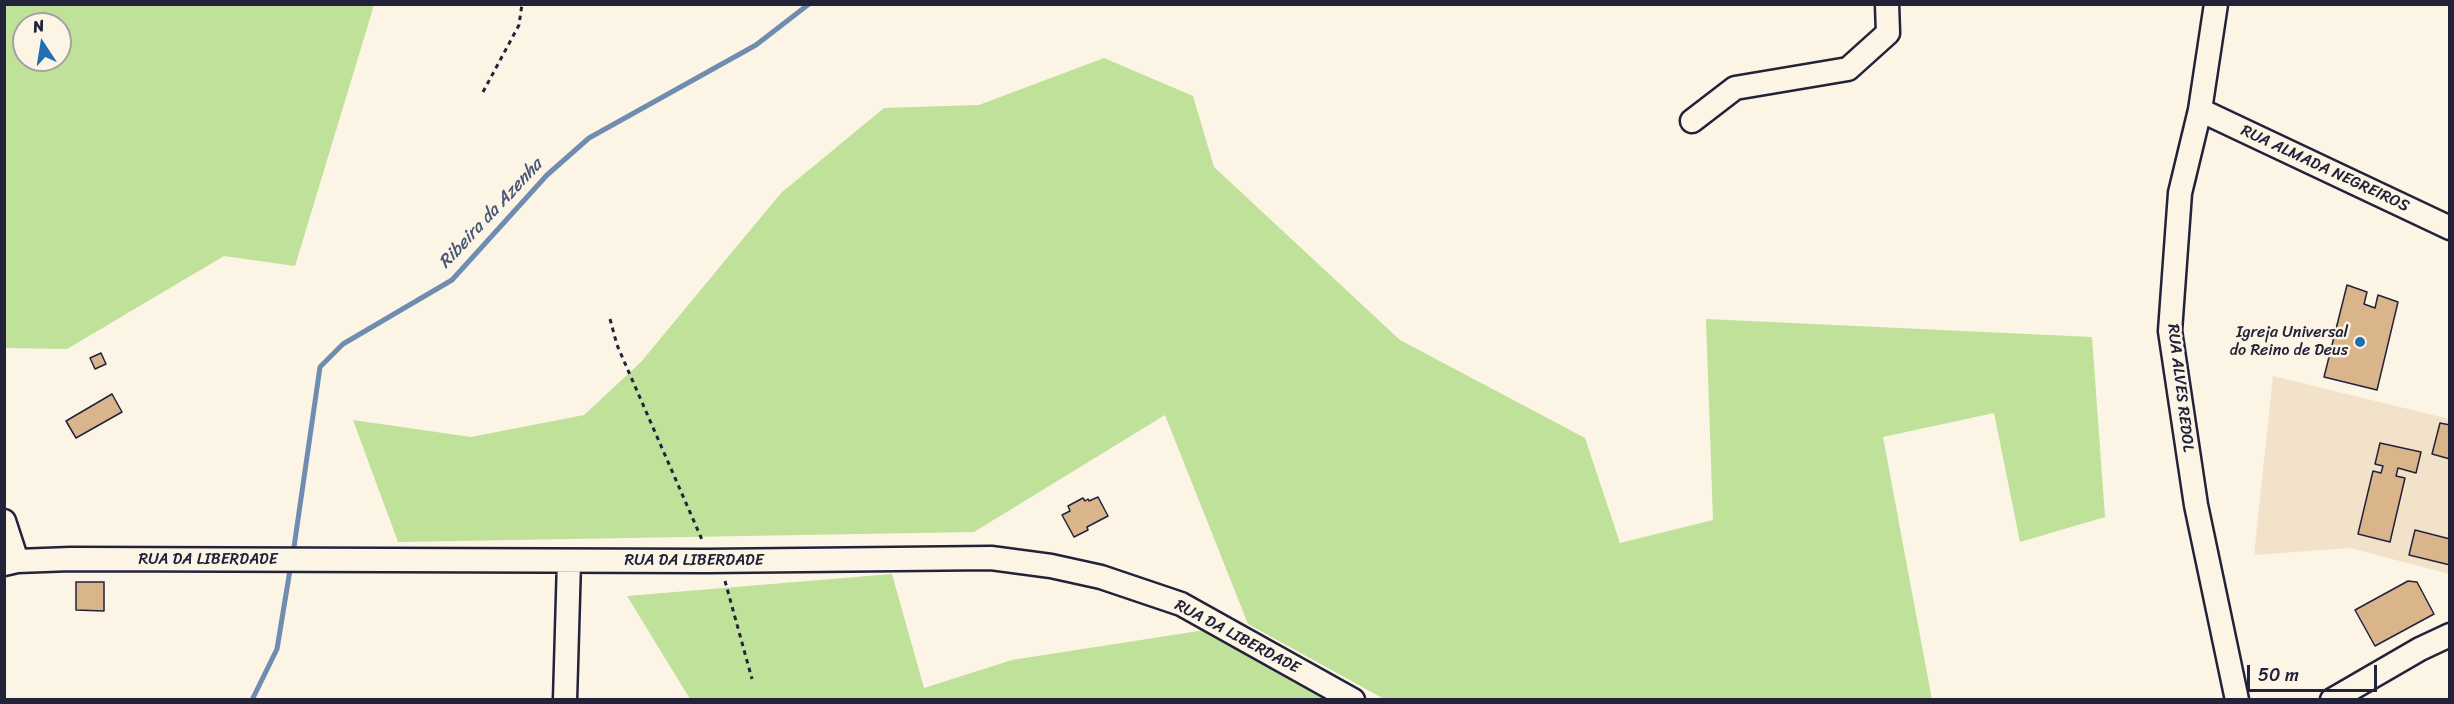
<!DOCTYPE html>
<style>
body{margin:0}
#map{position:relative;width:2454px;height:704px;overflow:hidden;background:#fcf5e5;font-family:Sriracha,sans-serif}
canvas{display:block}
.frame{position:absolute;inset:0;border:6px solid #22223b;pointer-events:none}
.north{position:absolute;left:12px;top:12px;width:60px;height:60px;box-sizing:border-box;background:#fcf5e5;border:2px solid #a5a1a1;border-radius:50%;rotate:348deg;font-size:16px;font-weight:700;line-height:24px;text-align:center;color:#22223b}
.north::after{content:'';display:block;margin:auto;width:21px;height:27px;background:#1f6fb2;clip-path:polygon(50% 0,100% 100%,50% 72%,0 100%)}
.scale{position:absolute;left:2247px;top:665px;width:130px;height:27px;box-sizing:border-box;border:3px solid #22223b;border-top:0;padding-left:8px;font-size:18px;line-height:21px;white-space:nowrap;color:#22223b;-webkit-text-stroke:4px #fcf5e5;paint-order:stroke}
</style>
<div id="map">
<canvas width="2454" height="704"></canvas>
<div class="frame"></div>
<div class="north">N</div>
<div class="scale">50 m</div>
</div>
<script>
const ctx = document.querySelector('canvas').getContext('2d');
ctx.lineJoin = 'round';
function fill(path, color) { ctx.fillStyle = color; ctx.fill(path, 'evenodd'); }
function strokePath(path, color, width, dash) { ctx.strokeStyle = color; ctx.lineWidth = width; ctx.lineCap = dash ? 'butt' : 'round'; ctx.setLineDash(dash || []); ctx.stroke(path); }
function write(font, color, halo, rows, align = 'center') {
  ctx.font = font + ' Sriracha,sans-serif'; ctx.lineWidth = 5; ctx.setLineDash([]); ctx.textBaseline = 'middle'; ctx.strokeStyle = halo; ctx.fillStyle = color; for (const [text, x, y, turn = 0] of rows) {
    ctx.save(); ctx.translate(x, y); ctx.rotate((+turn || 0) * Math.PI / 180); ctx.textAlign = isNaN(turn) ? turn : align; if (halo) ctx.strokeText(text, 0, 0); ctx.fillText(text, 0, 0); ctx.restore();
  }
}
fill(new Path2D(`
 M2273 376 2449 419V574L2350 548 2254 555Z`), '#f2e2ca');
fill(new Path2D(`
 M5 4 374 5 295 266 224 256 67 349 5 348ZM24 24H60V60H24Z
 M1104 58 1193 96 1214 167 1400 340 1585 438 1620 543 1713 520 1706 319 2092 337 2105 517 2020 542 1994 413 1883 437 1932 700 1384 699 1248 624 1165 415 974 532 398 542 353 420 471 437 584 415 641 362 781 193 884 108 979 105Z
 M892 574 924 688 1012 660 1205 630 1328 699H690L627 596Z`), '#bfe19a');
strokePath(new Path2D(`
 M294 547 320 367 343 344 452 280 547 175 589 138 756 45 809 4
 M252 700 277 649 290 570`), '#6f8cb1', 5);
const building = new Path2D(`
 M2347 285 2367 292 2364 304 2375 308 2378 295 2398 302 2377 390 2324 377Z
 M101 353 106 364 95 369 90 358Z
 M112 394 122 412 76 438 66 421Z
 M2440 423 2450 425V459L2432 454Z
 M2380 443 2421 452 2416 473 2398 468 2396 476 2405 478 2390 542 2358 534 2373 471 2381 473 2383 466 2375 464Z
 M1098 497 1108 516 1087 527 1088 530 1074 537 1062 515 1070 511 1068 506 1083 498 1085 501 1088 499 1089 501Z
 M2415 530 2450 539V565L2409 555Z
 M2408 581 2417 582 2434 614 2375 646 2355 610Z
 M76 582H104V611L76 610Z`);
fill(building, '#dab48b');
strokePath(building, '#22223b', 1.5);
const minor = new Path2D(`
 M2216 4 2200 110 2180 193 2170 331 2196 505 2237 700
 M2200 110 2450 228
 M1692 121 1735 88 1848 69 1888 33 1887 4
 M4 521 17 561
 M4 564 17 561 71 559 707 561 991 558 1051 566 1101 577 1181 604 1353 700
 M565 700 569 561
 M2332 700 2420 649 2450 635`);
strokePath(minor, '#22223b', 27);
strokePath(new Path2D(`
 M483 92 519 25 522 4
 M610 319 617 345 703 542
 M725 581 752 679`), '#22223b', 3, [4.5, 4.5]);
strokePath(minor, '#fcf5e5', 22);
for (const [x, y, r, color] of [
 [2360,342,6,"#1f6fb2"]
]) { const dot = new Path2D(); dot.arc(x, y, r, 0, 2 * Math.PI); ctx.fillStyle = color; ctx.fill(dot); strokePath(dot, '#fcf5e5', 2); }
write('16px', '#22223b', '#fcf5e5', [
 ["RUA ALMADA NEGREIROS",2325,169,25],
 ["RUA ALVES REDOL",2180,388,83],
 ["RUA DA LIBERDADE",208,560],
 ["RUA DA LIBERDADE",694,561],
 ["RUA DA LIBERDADE",1237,637,28]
]);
write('16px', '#22223b', '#fcf5e5', [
 ["Igreja Universal",2348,333],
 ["do Reino de Deus",2348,351]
], 'right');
write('italic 18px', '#485776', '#fcf5e5', [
 ["Ribeira da Azenha",491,214,-47]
]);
</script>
